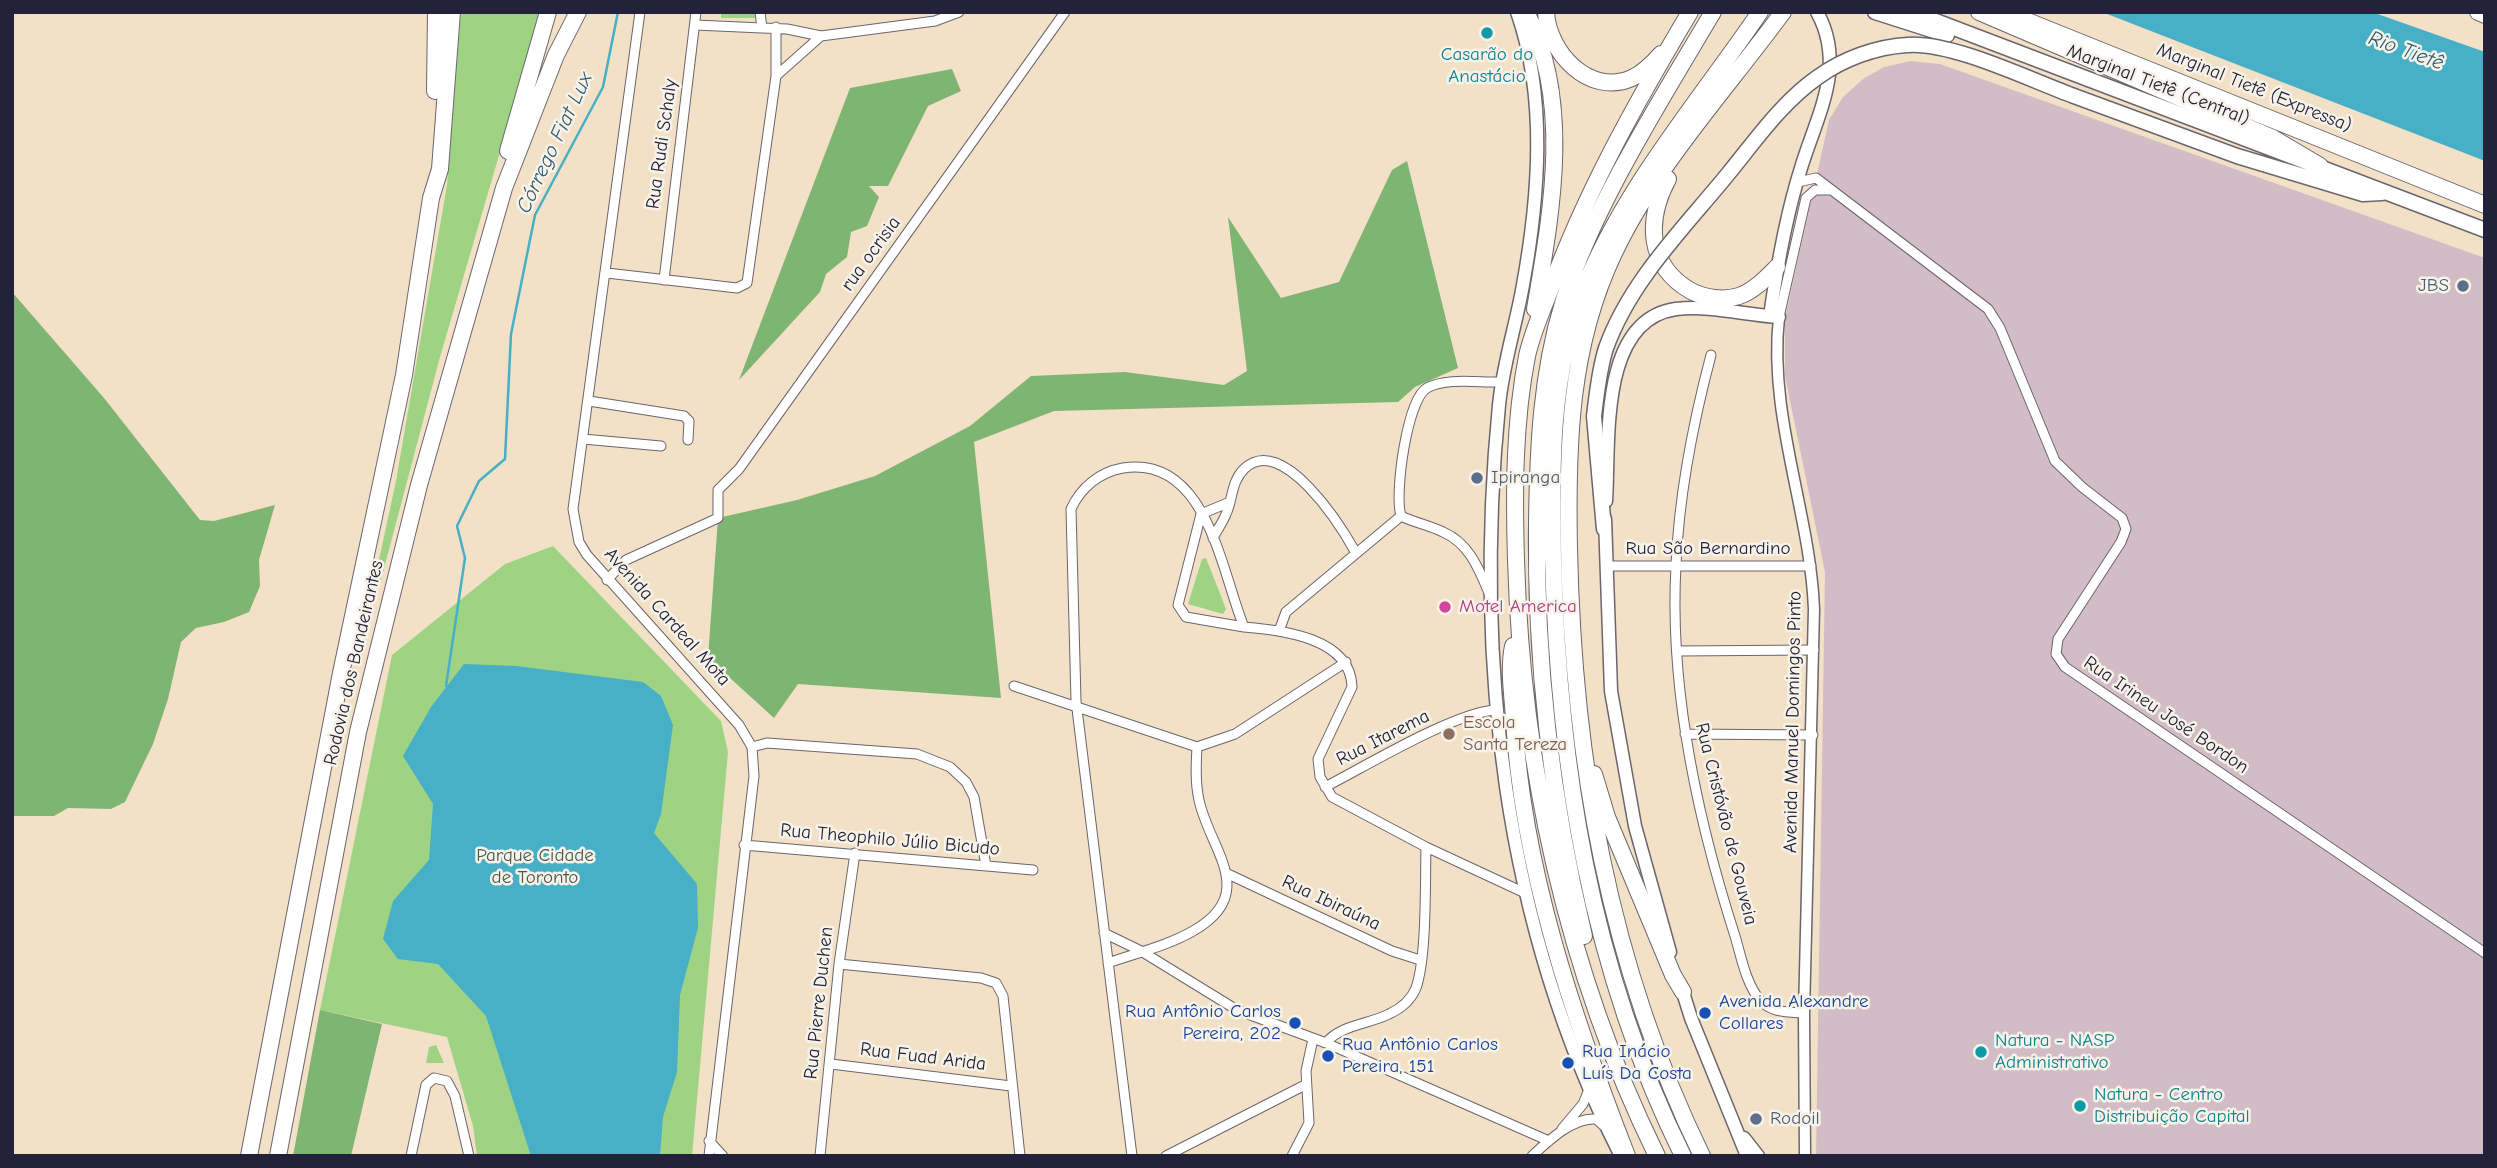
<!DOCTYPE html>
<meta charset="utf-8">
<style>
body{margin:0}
#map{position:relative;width:2497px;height:1168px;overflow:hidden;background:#f3e1c7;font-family:"Comic Neue",sans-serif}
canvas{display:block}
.frame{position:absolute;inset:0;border:14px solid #22223b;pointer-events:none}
</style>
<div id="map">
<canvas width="2497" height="1168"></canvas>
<div class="frame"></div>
</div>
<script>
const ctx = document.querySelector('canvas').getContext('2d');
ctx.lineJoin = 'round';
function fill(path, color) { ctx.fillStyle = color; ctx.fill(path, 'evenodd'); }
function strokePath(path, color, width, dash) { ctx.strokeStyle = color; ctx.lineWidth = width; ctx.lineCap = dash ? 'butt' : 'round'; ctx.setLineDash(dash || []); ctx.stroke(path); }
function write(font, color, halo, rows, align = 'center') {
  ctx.font = font + ' "Comic Neue",sans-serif'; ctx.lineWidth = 5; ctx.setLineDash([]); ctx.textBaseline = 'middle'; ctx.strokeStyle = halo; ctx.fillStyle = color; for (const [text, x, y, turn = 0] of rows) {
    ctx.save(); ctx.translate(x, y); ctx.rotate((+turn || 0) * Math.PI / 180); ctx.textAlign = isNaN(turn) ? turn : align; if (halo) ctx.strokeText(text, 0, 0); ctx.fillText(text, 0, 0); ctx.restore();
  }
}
fill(new Path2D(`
 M1911 61 1940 64 2485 258V1156H1816L1825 572 1785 376V318L1829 120 1843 97 1863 79 1884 67Z`), '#d2bdc7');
fill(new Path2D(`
 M461 12H541L440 357 381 580 375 578 396 481 447 185Z
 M708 12H755V18H721V14Z
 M553 546 721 721 728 752 692 1156H477L473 1126 447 1037 320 1010 392 655 505 564Z
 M1206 558 1226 609 1223 614 1188 604 1202 559Z
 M436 1045 444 1063H426L429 1047Z`), '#9fd384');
fill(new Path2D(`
 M952 69 961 91 928 106 888 186H869L879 197 867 226 851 232 847 257 826 274 820 292 739 380 850 88Z
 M1407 161 1458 368 1415 387 1398 402 1054 411 974 442 1001 698 798 684 774 718 708 658 718 518 797 500 875 476 970 426 1031 376 1125 372 1224 385 1247 371 1228 217 1281 298 1339 282 1392 170Z
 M12 292 104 398 200 520 214 521 275 505 259 560 260 586 249 612 224 622 196 628 181 642 168 699 153 744 125 802 111 809 68 808 54 816H12Z
 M320 1010 382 1024 351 1156H293Z`), '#7fb572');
fill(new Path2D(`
 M2102 12H2372L2485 52V161Z
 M464 664 516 666 643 682 661 696 673 725 661 814 654 833 697 884 698 928 680 995 677 1072 663 1117 660 1156H531L486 1016 438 964 398 959 383 939 393 901 429 860 433 804 403 756 431 707Z`), '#47afc6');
strokePath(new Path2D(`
 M446 686 465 558 457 526 479 481 505 459 511 334 535 215 603 87 618 12`), '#47afc6', 2.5);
const minor = new Path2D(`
 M640 12 573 509 579 542 587 555 739 725 752 747 754 776 709 1156
 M760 12 762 28 787 29 821 36 935 21 959 12
 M695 25 762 28
 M776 76 821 36
 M1798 182 1816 178 1988 309 2000 328 2055 461 2082 487 2122 518 2126 529 2121 542 2058 639 2056 654 2065 667 2485 953
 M607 273 737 288 747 283 776 76V27
 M664 280 696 12
 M1779 317 1806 198 1815 190H1831
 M1711 355C1693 423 1679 494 1676 565 1669 690 1697 818 1735 936 1741 956 1746 984 1760 1000 1771 1013 1789 1012 1804 1013
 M589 401 684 416 689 421 688 440
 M583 439 661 446
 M1230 502 1201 514 1178 605 1186 617 1244 627
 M1213 538C1217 530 1223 522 1226 514 1233 499 1231 482 1244 469 1282 432 1341 526 1356 553
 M1606 566H1811
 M607 580 626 560 718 518V490L739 469 1065 12
 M1489 593C1479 569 1469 543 1443 532 1429 525 1415 523 1401 516 1394 495 1407 399 1427 388 1447 377 1480 383 1502 382
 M1279 631 1286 612 1401 516
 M1677 651 1814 650
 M1014 686 1197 747 1235 734 1346 662
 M1685 734 1813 735
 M752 747 767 743 917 754 950 767 966 782 974 797 986 866
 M1325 787C1366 766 1455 712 1496 710
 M744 845 1033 870
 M1228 874 1392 951 1420 960
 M1104 933 1141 951 1237 1010 1326 1043 1549 1141
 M1108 963C1136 953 1167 946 1193 931 1260 893 1209 849 1199 800 1195 783 1196 764 1197 747
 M839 964 981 978 996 983 1003 996 1020 1156
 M1326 1043C1340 1025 1370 1024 1389 1014 1400 1009 1411 1000 1416 988 1427 956 1425 884 1426 847
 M831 1064 1011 1086
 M1562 1129 1583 1104 1590 1087
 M709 1141 723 1156
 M411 1156 426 1085 434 1078 447 1081 455 1096 469 1156
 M820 1156 839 964 855 853
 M1132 1156 1076 701 1071 509C1081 487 1100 472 1123 468 1207 455 1221 571 1244 627 1282 630 1351 638 1352 687L1318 759 1320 777 1332 797 1426 847 1525 893
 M1166 1156 1305 1085
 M1292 1156 1309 1123 1306 1071 1313 1039
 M1532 1156C1548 1141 1573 1117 1596 1119L1605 1127`);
const tertiary = new Path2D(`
 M1779 317C1768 416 1810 511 1814 609L1804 1013 1805 1156`);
const secondary = new Path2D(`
 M1517 12C1547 97 1539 197 1523 285 1516 325 1503 364 1499 405 1474 658 1503 923 1619 1152
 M1770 316C1777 267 1786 215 1801 168 1817 115 1847 66 1817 12
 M1606 501C1610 443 1598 320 1676 309 1710 305 1745 315 1779 317
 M1605 519 1611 691 1635 826 1670 952
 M1681 986 1691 1018 1747 1156
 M1744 1138 1758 1156`);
const trunk = new Path2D(`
 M1875 12 1947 35
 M1912 12 2485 230
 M2074 96 2237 156 2363 194 2382 193
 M1594 416 1604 529`);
const motorway = new Path2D(`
 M1526 12C1573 101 1551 215 1535 309
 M1546 12C1548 52 1589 97 1632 78 1643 73 1653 63 1661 54
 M1979 12 2271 137 2320 166
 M2005 12 2485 205
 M2478 12 2485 15
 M435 91 436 12
 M508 151 548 12
 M1668 179C1646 220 1647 266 1691 291 1705 298 1723 301 1739 296 1754 291 1766 278 1777 267
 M1513 646C1508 670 1513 697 1514 720 1523 870 1573 1017 1627 1156
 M1594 774 1607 817 1673 975 1683 992
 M1584 936C1551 799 1535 663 1537 522 1538 448 1541 375 1563 303 1592 208 1662 98 1713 12
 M249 1156 341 673 404 375 431 198 440 169 452 12
 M278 1156 358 732 419 485 504 188 556 55 578 12
 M1657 1156C1566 971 1522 765 1516 560 1514 492 1514 423 1527 356 1532 334 1541 313 1549 293 1584 195 1637 101 1690 12
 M1683 1156C1590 968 1558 764 1553 556 1551 465 1550 377 1583 291 1624 187 1698 103 1760 12
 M1702 1156C1609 965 1573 759 1569 548 1567 447 1569 347 1614 253 1656 165 1725 91 1783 12`);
strokePath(minor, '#6b656c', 11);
strokePath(tertiary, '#6b656c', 13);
strokePath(secondary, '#6b656c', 15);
strokePath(trunk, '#6b656c', 17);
strokePath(motorway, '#6b656c', 18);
strokePath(minor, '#fff', 9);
strokePath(tertiary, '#fff', 10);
strokePath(secondary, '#fff', 12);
strokePath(trunk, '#fff', 14);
strokePath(motorway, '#fff', 16);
const trunkBridge = new Path2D(`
 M1594 416C1597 393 1599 370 1606 348 1630 281 1684 228 1728 174 1755 141 1782 102 1818 77 1843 59 1875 47 1907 45 1951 41 2030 80 2074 96`);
strokePath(trunkBridge, '#6b656c', 17, []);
strokePath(trunkBridge, '#fff', 14);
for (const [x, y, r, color] of [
 [1487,33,7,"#0f9aa8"],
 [2463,286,7,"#5c6f8a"],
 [1477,478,7,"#5c6f8a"],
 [1445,607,7,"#d1479c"],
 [1449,734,7,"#8d6e63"],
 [1705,1013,7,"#1a4fb4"],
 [1295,1023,7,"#1a4fb4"],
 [1981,1052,7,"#0f9aa8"],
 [1328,1056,7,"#1a4fb4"],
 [1568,1063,7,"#1a4fb4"],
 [2080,1106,7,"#0f9aa8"],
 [1756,1119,7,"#5c6f8a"]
]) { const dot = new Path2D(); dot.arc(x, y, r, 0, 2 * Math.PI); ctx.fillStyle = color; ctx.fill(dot); strokePath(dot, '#f7f3e8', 2.5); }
write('19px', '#0d838f', '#f7f3e8', [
 ["Casarão do",1487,55,"center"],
 ["Anastácio",1487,77,"center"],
 ["Natura - NASP",1995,1041],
 ["Administrativo",1995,1063],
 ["Natura - Centro",2094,1095],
 ["Distribuição Capital",2094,1117]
], 'left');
write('19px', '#22223b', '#f7f3e8', [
 ["Marginal Tietê (Central)",2158,85,21],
 ["Marginal Tietê (Expressa)",2254,88,22],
 ["Rua Rudi Schaly",662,144,-82],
 ["rua ocrisia",871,254,-54],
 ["Rua São Bernardino",1708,549],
 ["Avenida Cardeal Mota",667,617,48],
 ["Rodovia dos Bandeirantes",354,663,-77],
 ["Rua Irineu José Bordon",2166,715,34],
 ["Avenida Manuel Domingos Pinto",1793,722,-89],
 ["Rua Itarema",1383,738,-27],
 ["Rua Cristóvão de Gouveia",1726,824,76],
 ["Rua Theophilo Júlio Bicudo",890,840,5],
 ["Rua Ibiraúna",1331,903,25],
 ["Rua Pierre Duchen",819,1003,-84],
 ["Rua Fuad Arida",923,1057,7]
]);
write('19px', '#4e5e75', '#f7f3e8', [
 ["JBS",2449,286,"right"],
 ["Ipiranga",1491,478],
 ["Rodoil",1770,1119]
], 'left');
write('19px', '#b23c85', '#f7f3e8', [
 ["Motel America",1459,607]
], 'left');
write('19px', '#785e54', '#f7f3e8', [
 ["Escola",1463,723],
 ["Santa Tereza",1463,745]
], 'left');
write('19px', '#485751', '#f7f3e8', [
 ["Parque Cidade",535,856],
 ["de Toronto",535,878]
]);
write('19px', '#164399', '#f7f3e8', [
 ["Avenida Alexandre",1719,1002],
 ["Collares",1719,1024],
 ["Rua Antônio Carlos",1281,1012,"right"],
 ["Pereira, 202",1281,1034,"right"],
 ["Rua Antônio Carlos",1342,1045],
 ["Pereira, 151",1342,1067],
 ["Rua Inácio",1582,1052],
 ["Luís Da Costa",1582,1074]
], 'left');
write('italic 21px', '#315a73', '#f7f3e8', [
 ["Rio Tietê",2406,51,20],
 ["Córrego Fiat Lux",555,143,-65]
]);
</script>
